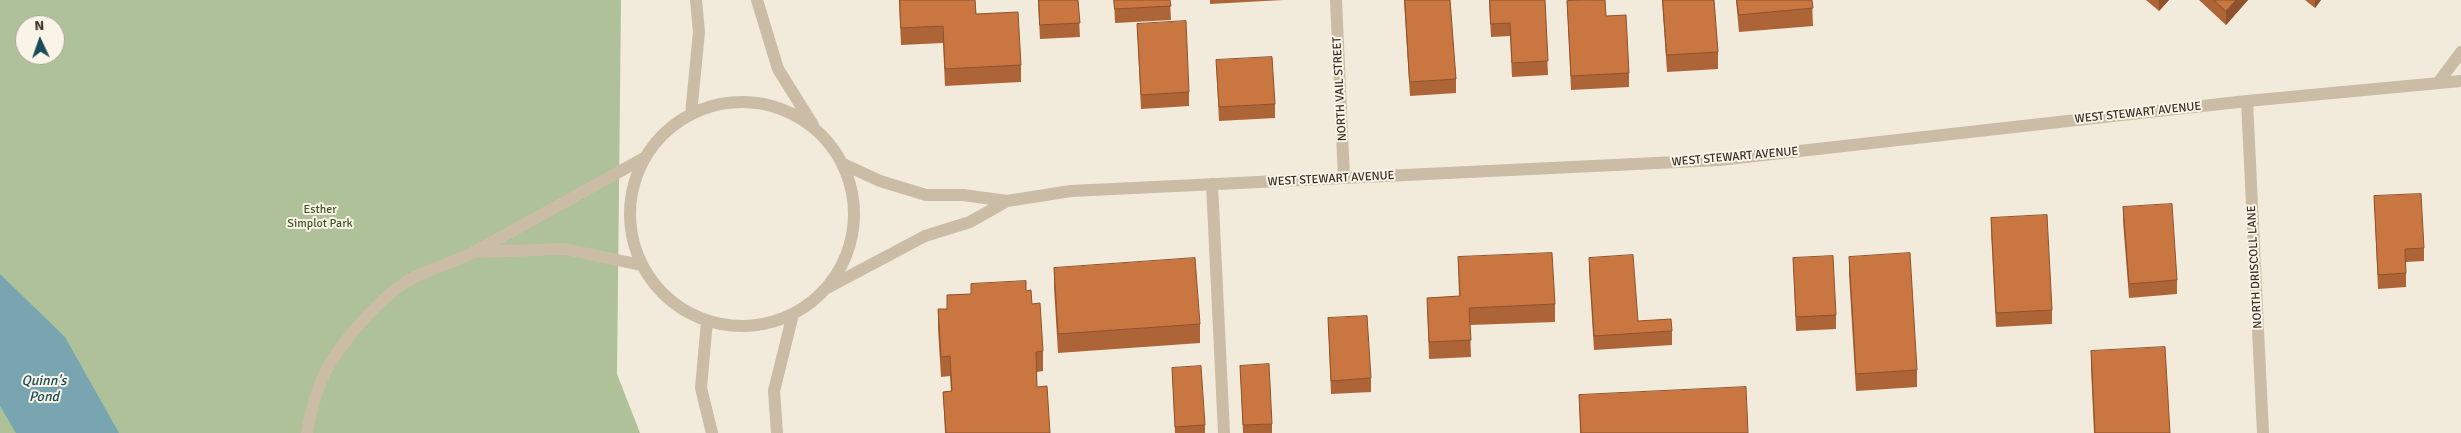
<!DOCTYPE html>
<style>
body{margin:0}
#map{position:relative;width:2461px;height:433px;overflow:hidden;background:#f2eada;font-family:Signika,sans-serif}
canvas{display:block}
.north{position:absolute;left:15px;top:15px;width:50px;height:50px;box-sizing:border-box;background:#faf4e6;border:1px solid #aca59a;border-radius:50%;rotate:357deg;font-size:14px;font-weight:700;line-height:20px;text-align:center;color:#362e27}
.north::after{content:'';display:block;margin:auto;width:18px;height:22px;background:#1b4b59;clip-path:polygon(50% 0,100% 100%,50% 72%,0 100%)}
</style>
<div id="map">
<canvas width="2461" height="433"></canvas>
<div class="north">N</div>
</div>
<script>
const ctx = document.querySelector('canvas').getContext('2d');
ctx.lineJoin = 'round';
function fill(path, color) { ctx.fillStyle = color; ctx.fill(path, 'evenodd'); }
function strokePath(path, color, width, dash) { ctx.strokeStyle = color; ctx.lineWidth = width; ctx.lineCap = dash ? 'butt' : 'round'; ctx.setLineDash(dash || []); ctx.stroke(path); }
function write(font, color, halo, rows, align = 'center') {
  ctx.font = font + ' Signika,sans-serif'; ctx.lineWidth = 4; ctx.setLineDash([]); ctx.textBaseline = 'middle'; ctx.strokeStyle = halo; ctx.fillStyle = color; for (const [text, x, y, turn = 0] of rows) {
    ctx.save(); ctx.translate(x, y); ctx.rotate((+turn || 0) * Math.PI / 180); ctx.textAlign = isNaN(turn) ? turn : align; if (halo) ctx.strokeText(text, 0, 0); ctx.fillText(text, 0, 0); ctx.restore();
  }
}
fill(new Path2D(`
 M0 0H621L617 374 640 433H0ZM25 25H55V55H25Z`), '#aec199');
fill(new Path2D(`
 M0 274 65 337 119 433H16L0 406Z`), '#78a5b0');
strokePath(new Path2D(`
 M1212 184 1224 433
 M477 252 565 249 641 265
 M307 433C311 413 315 394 324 375 338 345 378 300 406 282 429 268 455 263 478 250 534 219 589 188 644 158`), '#cabca5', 12);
strokePath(new Path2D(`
 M1336 0 1344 178
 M2438 83 2461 52
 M2247 101 2263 433
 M843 164 880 181 926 195H963L1007 201 1071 191 1719 160 2247 101 2461 81
 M827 288 925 236 970 222 1007 201`), '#cabca5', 12);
strokePath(new Path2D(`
 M757 0 778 69 813 125
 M630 214a112 112 0 1 1 224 0a112 112 0 1 1-224 0Z
 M691 114 699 32 696 0
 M707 321 701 388 712 433
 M777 433 774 391 793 314`), '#cabca5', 12);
fill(new Path2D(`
 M899 0H975L976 14 1021 65V82L945 86 943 43 901 45Z
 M1038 0H1078L1080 37 1040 39Z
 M1114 0H1170L1171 20 1115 23Z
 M1210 0H1283L1210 4Z
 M1404 0H1450L1456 79V93L1410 96Z
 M1489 0H1545L1548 75 1512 77 1510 36 1491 37Z
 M1662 0H1714L1718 52V69L1667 72Z
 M1736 0H1812L1813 26 1739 32Z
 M2146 0H2169L2159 11Z
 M2199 0H2248L2226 25Z
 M2305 0H2321L2315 8Z
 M1567 1 1606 16 1629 73V87L1571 90Z
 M1137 24 1189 92V106L1141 109Z
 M1216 60 1275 104V118L1219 121Z
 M2374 196 2424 248V261L2406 262V287L2378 289Z
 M2123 207 2177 280V294L2129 298 2123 221Z
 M1991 218 2052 310V324L1996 327 1991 231Z
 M1458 257 1555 304V322L1470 325 1471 357 1429 359 1427 298 1459 296Z
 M1849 257 1917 370V387L1856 391 1849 274Z
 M1589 258 1638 321 1672 331V345L1594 350 1589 271Z
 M1793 258 1836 315V329L1796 331Z
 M1054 268 1200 324V343L1058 353 1054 287Z
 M971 284 1026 291 1032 304 1043 351V371L1037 372V387L1050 433H945L943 392 951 391 950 376 941 377 938 329V309H947V295L971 294Z
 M1328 318 1371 378V392L1331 394Z
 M2091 351 2170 433H2094L2091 368Z
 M1240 366 1272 424V433H1243Z
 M1172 368 1205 425V433H1175Z
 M1579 395 1748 433H1580Z`), '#ad6538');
fill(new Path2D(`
 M2159 0H2169L2159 11Z
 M2236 0H2248L2226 25V11Z
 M2315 0H2321L2315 8Z`), '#8d532e');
const building = new Path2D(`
 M900 0H975L976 14 1018 12 1021 65 945 69 943 26 901 28Z
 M1039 0H1078L1080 23 1040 25Z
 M1114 0H1170L1171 6 1115 9Z
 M1405 0H1450L1456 79 1410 82Z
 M1490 0H1545L1548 61 1512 63 1510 23 1491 24Z
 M1589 0H1605L1606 16 1626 15 1629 73 1571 76 1567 1Z
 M1663 0H1714L1718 52 1667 55Z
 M1737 0H1812L1813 8 1739 15Z
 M2214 0H2236L2226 11Z
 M1186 21 1189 92 1141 95 1137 24Z
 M1272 57 1275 104 1219 107 1216 60Z
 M2421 194 2424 248 2405 249 2406 273 2378 275 2374 196Z
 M2172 204 2177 280 2129 284 2123 207Z
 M2047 215 2052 310 1996 313 1991 218Z
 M1552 253 1555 304 1469 308 1471 340 1429 342 1427 298 1460 296 1458 257Z
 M1910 253 1917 370 1856 374 1849 257Z
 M1633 255 1638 321 1671 319 1672 331 1594 336 1589 258Z
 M1833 256 1836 315 1796 317 1793 258Z
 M1195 258 1200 324 1058 334 1054 268Z
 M1026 281V291L1031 290 1032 304 1040 303 1043 351 1036 352 1037 387 1047 386 1050 433H946L943 392 952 391 950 356 941 357 938 309H947V295L971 294V284Z
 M1367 316 1371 378 1331 381 1328 318Z
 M2165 347 2170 433H2095L2091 351Z
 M1269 364 1272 424 1243 425 1240 366Z
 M1201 366 1205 425 1175 427 1172 368Z
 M1746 387 1748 433H1581L1579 395Z`);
fill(building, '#c97641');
strokePath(building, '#8d532e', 1);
write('12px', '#362e27', '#faf4e6', [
 ["NORTH VAIL STREET",1340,89,-93],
 ["WEST STEWART AVENUE",2138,113,-6],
 ["WEST STEWART AVENUE",1735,157,-5],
 ["WEST STEWART AVENUE",1331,179,-3],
 ["NORTH DRISCOLL LANE",2255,267,-93]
]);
write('12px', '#3f552a', '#faf4e6', [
 ["Esther",320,210],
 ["Simplot Park",320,224]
]);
write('italic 14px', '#1b4b59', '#faf4e6', [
 ["Quinn's",44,381],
 ["Pond",44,397]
]);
</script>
